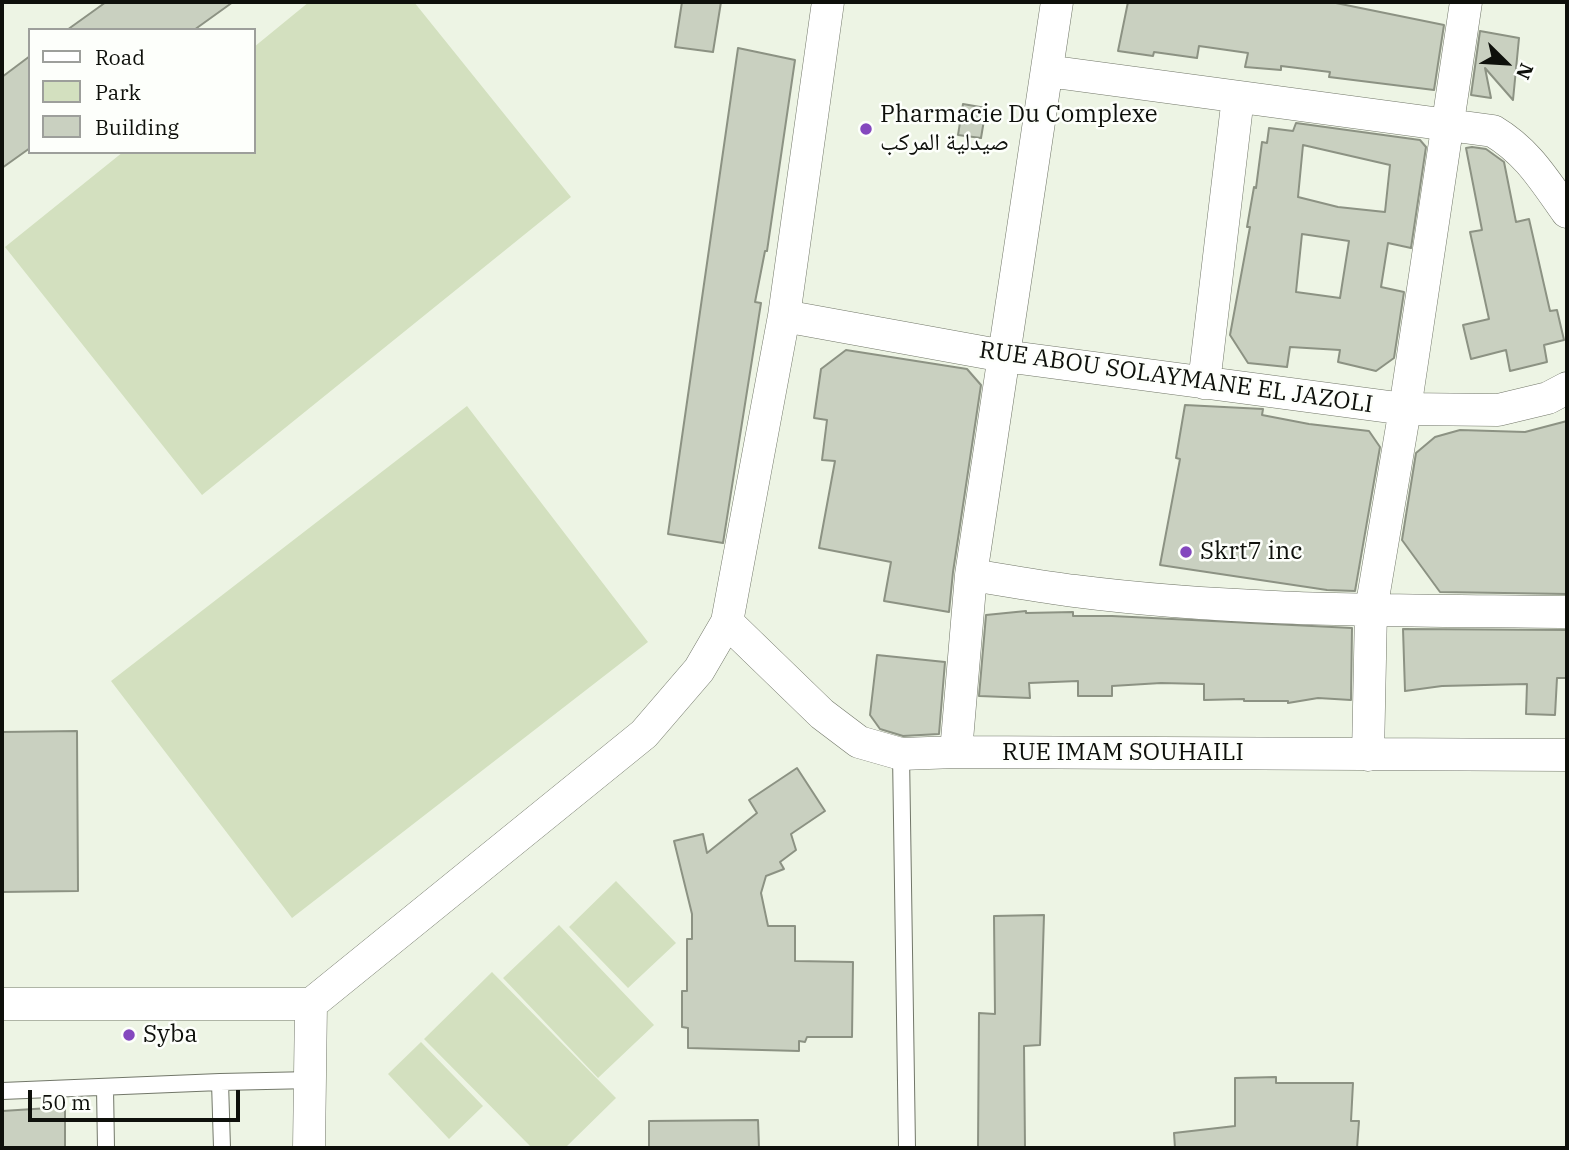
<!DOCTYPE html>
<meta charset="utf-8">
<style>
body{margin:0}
#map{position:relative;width:1569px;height:1150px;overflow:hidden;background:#edf4e4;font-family:"IBM Plex Serif",serif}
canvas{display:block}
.frame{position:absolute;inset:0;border:4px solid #0e100b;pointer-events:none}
.legend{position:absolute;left:28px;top:28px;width:228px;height:126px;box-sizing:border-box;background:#fdfffb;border:2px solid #9d9f9b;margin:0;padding:9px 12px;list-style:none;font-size:21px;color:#0e100b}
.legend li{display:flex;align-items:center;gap:14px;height:35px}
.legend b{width:35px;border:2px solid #9d9f9b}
.north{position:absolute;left:1471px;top:28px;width:70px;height:70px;-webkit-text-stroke:5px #fdfffb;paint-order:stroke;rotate:114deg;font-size:19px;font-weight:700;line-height:28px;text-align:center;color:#0e100b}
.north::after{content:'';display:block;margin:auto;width:24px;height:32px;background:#0e100b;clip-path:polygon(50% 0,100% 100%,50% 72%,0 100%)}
.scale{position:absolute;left:28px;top:1090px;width:212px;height:32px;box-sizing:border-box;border:4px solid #0e100b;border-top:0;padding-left:9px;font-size:21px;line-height:24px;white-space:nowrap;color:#0e100b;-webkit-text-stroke:5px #fdfffb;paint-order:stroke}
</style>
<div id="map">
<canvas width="1569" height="1150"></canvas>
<div class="frame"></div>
<ul class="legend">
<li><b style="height:9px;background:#fff"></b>Road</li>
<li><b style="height:19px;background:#d3e0bf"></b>Park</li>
<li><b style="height:19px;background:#c9d0c0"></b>Building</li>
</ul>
<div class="north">N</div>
<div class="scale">50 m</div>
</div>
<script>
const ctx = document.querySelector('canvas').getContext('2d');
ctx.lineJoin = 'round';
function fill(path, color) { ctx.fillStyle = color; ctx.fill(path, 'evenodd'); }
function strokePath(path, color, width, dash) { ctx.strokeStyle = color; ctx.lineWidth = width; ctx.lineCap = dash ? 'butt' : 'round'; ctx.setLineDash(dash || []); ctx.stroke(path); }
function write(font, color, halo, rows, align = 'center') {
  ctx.font = font + ' "IBM Plex Serif","Noto Naskh Arabic",serif'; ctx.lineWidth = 5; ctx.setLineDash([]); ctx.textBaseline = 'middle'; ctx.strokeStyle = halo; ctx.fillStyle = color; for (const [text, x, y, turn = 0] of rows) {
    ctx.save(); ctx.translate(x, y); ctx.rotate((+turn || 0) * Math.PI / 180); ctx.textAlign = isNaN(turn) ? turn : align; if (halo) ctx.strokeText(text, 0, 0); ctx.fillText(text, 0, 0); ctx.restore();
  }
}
fill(new Path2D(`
 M309 2H414L571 197 202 495 5 247 123 152H254V47Z
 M467 406 648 642 292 918 111 681Z
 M616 881 676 943 628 988 569 927Z
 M559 925 654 1025 598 1078 503 978Z
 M492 972 616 1098 565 1148H532L424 1039Z
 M421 1042 483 1106 449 1139 388 1074Z`), '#d3e0bf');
const building = new Path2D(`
 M106 2H233L194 30H67Z
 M682 2H721L713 52 675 47Z
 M1128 2H1331L1444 25 1434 90 1329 77 1330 72 1281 66V70L1245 67 1248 53 1199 46 1197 58 1154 52 1153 56 1118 51Z
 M1480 31 1519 38 1513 100 1485 68 1491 98 1471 95Z
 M738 48 795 60 767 251H765L755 302 761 303 723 543 668 534Z
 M30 56V148L2 168V77Z
 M963 104 986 108 981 138 958 135Z
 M1296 123 1420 140 1426 147 1411 248 1388 243 1381 287 1404 292 1394 358 1376 371 1338 362 1340 350 1290 347 1287 367 1248 363 1230 335 1250 227H1247L1254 187 1256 188 1262 142 1267 143 1269 128 1293 131ZM1303 145 1390 165 1385 212 1338 207 1298 197ZM1302 234 1349 241 1340 298 1296 292Z
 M1472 147 1486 149 1504 162 1516 222 1529 219 1550 311 1557 310 1564 340 1544 345 1547 362 1510 371 1506 350 1471 359 1463 325 1489 319 1470 232 1482 230 1466 148Z
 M846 350 967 369 981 385 953 572 949 612 884 601 891 562 819 548 835 461 822 460 827 420 814 418 821 369Z
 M1185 405 1263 409 1262 415 1309 424 1369 431 1380 447 1355 591 1327 590 1160 565 1180 459 1176 458Z
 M1567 421V594L1440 592 1402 540 1416 453 1435 437 1460 430 1525 432Z
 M1026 611V613L1073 612V616H1112L1352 628 1351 700 1318 698 1288 703V701H1244V699L1204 700V684L1161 683 1112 686V696H1078V681L1029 683 1030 698 979 696 986 615Z
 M1403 629 1567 630 1566 678H1557L1555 715 1526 714 1527 684 1442 686 1405 691Z
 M877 655 945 662 939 734 903 736 880 729 870 715Z
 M77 731 78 891 2 892V732Z
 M797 768 825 811 791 834 796 850 780 862 784 869 766 876 761 893 768 926H795V961L853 962 852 1037H807L805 1042 799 1041V1051L688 1048V1028L682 1027V991H687V939H692V914L674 841 703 834 707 853 757 813 749 800Z
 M1044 915 1040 1045 1024 1046 1025 1148H978L979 1013 995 1014 994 916Z
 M1276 1077V1083H1353L1351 1121H1359L1357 1148H1175L1174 1133 1235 1126V1078Z
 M65 1107V1148H2V1111Z
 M758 1120 759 1148H649V1121Z`);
fill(building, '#c9d0c0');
strokePath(building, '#8c9283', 2);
const lane = new Path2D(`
 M901 754 907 1148
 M220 1082 312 1080
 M105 1088 106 1148
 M2 1091 220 1082 222 1148`);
const street = new Path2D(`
 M1047 71 1493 131C1528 152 1544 180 1567 212
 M784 316 1004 356 1405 409 1498 410 1548 398 1567 388
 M1204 383 1238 97
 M971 575C1005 580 1040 587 1075 591 1238 612 1404 610 1567 612
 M727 622 822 714 859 742 901 754 956 752 1567 755
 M956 752 971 575 1057 2
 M1368 755 1371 610 1405 409 1466 2
 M2 1004H311L644 734 699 670 727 622 784 316 828 2
 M309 1148 311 1004`);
strokePath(lane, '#727769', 18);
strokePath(street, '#727769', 33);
strokePath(lane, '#fff', 16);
strokePath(street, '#fff', 32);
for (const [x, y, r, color] of [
 [866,129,7,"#8448be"],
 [1186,552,7,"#8448be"],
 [129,1035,7,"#8448be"]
]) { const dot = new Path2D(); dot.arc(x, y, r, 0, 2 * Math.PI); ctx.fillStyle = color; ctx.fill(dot); strokePath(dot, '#fdfffb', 2.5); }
write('24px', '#0e100b', '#fdfffb', [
 ["Pharmacie Du Complexe",880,115],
 ["صيدلية المركب",880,143],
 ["Skrt7 inc",1200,552],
 ["Syba",143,1035]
], 'left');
write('24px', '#0e100b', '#fdfffb', [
 ["RUE ABOU SOLAYMANE EL JAZOLI",1176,378,8],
 ["RUE IMAM SOUHAILI",1123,753]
]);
</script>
